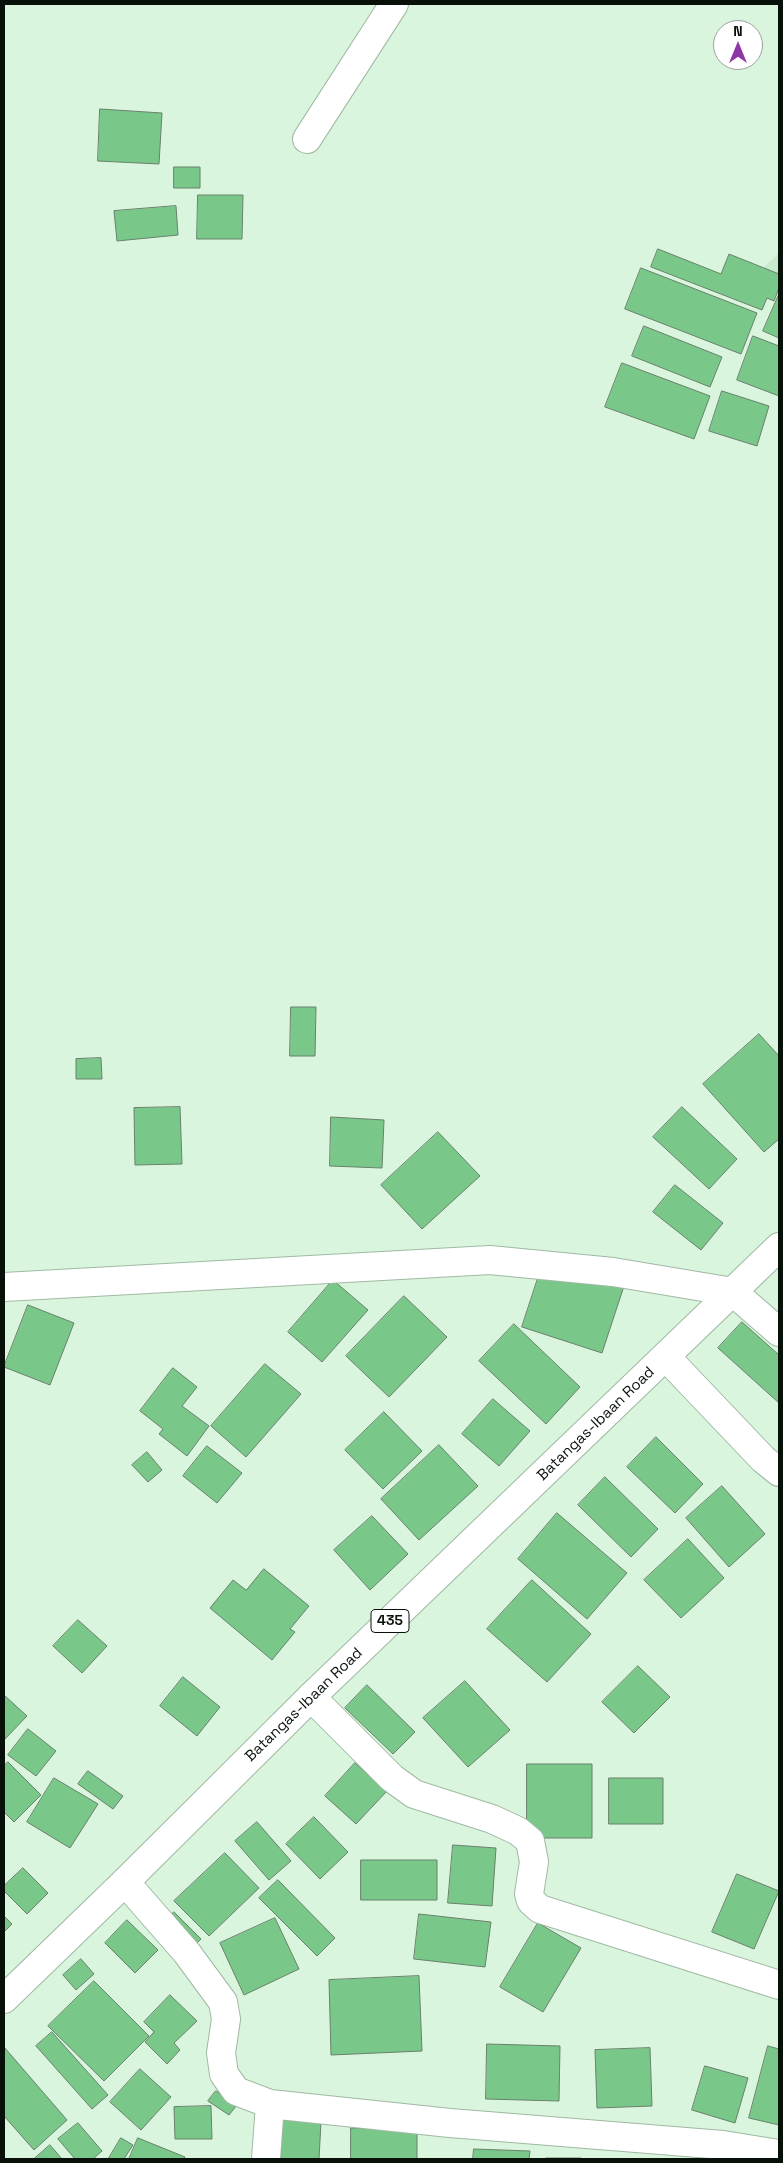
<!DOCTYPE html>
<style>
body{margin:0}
#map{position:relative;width:783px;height:2163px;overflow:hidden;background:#daf5dd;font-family:"Space Grotesk",sans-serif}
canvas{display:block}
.frame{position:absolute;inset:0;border:5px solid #081109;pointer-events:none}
.north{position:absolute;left:713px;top:20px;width:50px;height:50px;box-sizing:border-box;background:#fff;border:1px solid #9ca09d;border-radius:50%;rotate:0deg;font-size:14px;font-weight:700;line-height:20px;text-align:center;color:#081109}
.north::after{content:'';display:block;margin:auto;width:18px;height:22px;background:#8d37a5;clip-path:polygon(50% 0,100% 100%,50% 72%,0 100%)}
</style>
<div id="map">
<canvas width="783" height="2163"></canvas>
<div class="frame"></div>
<div class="north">N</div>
</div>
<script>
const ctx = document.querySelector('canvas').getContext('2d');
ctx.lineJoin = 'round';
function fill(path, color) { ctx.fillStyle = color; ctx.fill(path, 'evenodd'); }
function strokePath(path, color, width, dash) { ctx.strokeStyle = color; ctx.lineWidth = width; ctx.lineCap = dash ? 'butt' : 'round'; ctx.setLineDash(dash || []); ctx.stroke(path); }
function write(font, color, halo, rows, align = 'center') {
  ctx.font = font + ' "Space Grotesk",sans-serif'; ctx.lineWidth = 4; ctx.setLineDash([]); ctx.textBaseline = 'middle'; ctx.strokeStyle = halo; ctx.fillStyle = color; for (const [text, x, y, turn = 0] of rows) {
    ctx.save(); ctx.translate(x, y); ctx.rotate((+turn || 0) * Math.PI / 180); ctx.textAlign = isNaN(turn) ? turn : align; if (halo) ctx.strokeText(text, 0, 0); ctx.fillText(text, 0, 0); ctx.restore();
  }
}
fill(new Path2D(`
 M779 253V282L757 274Z`), '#c8eacd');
const building = new Path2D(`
 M100 109 162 113 159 164 98 161Z
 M174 167H200V188H174Z
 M198 195H243L242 239H197Z
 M176 206 178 235 117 241 114 211Z
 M658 249 721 274 729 254 779 274V288L774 301 767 298 762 310 651 267Z
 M641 268 757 313 741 354 625 309Z
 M779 294V338L763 331Z
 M644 326 722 357 710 387 632 356Z
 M753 336 779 346V396L737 380Z
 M622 363 710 396 694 439 605 407Z
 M722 391 769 406 757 446 709 431Z
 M291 1007H316L315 1056H290Z
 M759 1034 779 1056V1139L764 1152 703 1084Z
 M101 1058 102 1079H76V1059Z
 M180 1107 182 1164 135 1165 134 1108Z
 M682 1107 737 1159 709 1189 653 1137Z
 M331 1117 384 1120 382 1168 330 1166Z
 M438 1132 480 1176 422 1229 381 1185Z
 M675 1185 723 1223 701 1250 653 1212Z
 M544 1260 624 1286 602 1353 522 1327Z
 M333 1280 368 1310 322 1362 288 1332Z
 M404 1296 447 1337 389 1397 346 1356Z
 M28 1305 74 1323 50 1385 4 1367Z
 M742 1322 779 1355V1403L718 1348Z
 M514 1324 580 1387 546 1424 479 1361Z
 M265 1364 301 1394 246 1457 211 1426Z
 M173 1368 197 1387 182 1406 209 1426 187 1456 159 1434 163 1429 140 1411Z
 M493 1399 530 1431 499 1466 462 1434Z
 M384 1412 422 1451 383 1489 345 1450Z
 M656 1437 703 1484 675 1513 627 1467Z
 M439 1445 478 1486 419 1540 381 1499Z
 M207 1446 242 1473 217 1503 183 1476Z
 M147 1452 162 1470 148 1482 132 1465Z
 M605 1477 658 1529 631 1557 578 1505Z
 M722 1486 765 1534 729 1567 686 1518Z
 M557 1513 627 1573 587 1619 518 1559Z
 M372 1516 408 1554 370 1590 334 1550Z
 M688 1539 724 1578 681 1618 644 1580Z
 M264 1569 309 1606 290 1629 295 1632 272 1660 210 1608 233 1580 246 1590Z
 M532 1580 591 1634 547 1682 487 1629Z
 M78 1620 107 1646 82 1673 53 1646Z
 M638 1666 670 1697 634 1733 602 1702Z
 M183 1677 220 1707 197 1736 160 1706Z
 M465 1681 510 1730 468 1767 423 1718Z
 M367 1685 415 1732 393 1754 345 1708Z
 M4 1695 27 1716 4 1740Z
 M28 1729 56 1751 36 1776 8 1755Z
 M8 1762 41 1795 14 1822 4 1812V1766Z
 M355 1763 387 1791 356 1824 325 1796Z
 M527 1764H592V1838H527Z
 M88 1771 123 1796 113 1809 78 1784Z
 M54 1778 98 1804 70 1848 27 1822Z
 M609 1778H663V1824H609Z
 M314 1817 348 1852 320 1879 286 1844Z
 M257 1822 291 1861 269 1880 235 1841Z
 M453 1845 496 1848 492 1906 448 1903Z
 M225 1853 259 1888 209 1936 174 1901Z
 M361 1860H437V1900H361Z
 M23 1868 48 1893 27 1914 4 1891V1886Z
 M737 1874 779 1891 754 1949 712 1932Z
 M278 1880 335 1938 317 1956 259 1898Z
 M174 1912 201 1939 188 1952 161 1925Z
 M419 1914 491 1922 485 1967 414 1959Z
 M4 1916 12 1924 4 1932Z
 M275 1918 299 1969 244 1995 220 1943Z
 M127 1920 158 1950 135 1973 105 1943Z
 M538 1923 581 1948 543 2012 500 1987Z
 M81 1959 94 1974 76 1990 63 1975Z
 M419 1976 422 2051 331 2055 329 1980Z
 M94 1981 149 2036 104 2081 48 2026Z
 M170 1995 197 2021 174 2043 180 2050 167 2064 145 2042 154 2032 144 2022Z
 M52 2032 108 2095 92 2109 36 2046Z
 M487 2044 560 2046 559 2101 486 2099Z
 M768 2046 779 2049V2125L749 2118Z
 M4 2047 67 2120 34 2150 4 2116Z
 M650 2048 652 2106 597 2108 595 2050Z
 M705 2066 748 2078 735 2123 692 2110Z
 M140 2069 171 2097 141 2130 110 2102Z
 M216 2091 237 2105 229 2115 208 2101Z
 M211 2106 212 2139H175L174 2107Z
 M283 2120 321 2122 319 2159H281Z
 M78 2123 102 2151 93 2159H75L58 2139Z
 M351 2128H417V2159H351Z
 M121 2138 133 2145 124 2159H112L109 2158Z
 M138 2138 185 2157 184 2159H129Z
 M50 2145 62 2159H34Z
 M474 2149 530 2151 529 2159H473Z
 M546 2158H581V2159H546Z`);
fill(building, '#7ac889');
strokePath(building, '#68806c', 1);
const minor = new Path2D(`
 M307 139 394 4
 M4 1287 490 1260 613 1272 733 1292 779 1332
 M666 1357 763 1459 779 1472
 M311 1697 392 1778 414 1794 492 1819 518 1831 530 1841 534 1862 529 1894 531 1901 540 1909 779 1985
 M125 1882 187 1953 223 2002 226 2019 221 2053 224 2074 236 2091 270 2104 450 2123 723 2145 779 2154
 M266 2159 270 2104`);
const major = new Path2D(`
 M4 1999 125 1882 311 1697 779 1247`);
strokePath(minor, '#9fb9a3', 30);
strokePath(major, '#9fb9a3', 30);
strokePath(minor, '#fff', 28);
strokePath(major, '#fff', 28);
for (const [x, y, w] of [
 [390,1621,38]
]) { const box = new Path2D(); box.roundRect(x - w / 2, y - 11.5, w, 23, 4); ctx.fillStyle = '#fff'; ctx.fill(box); strokePath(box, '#081109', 1); }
write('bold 14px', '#081109', null, [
 ["435",390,1621]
]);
write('15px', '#081109', '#fff', [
 ["Batangas-Ibaan Road",596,1424,-44],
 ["Batangas-Ibaan Road",304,1705,-44]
]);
</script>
